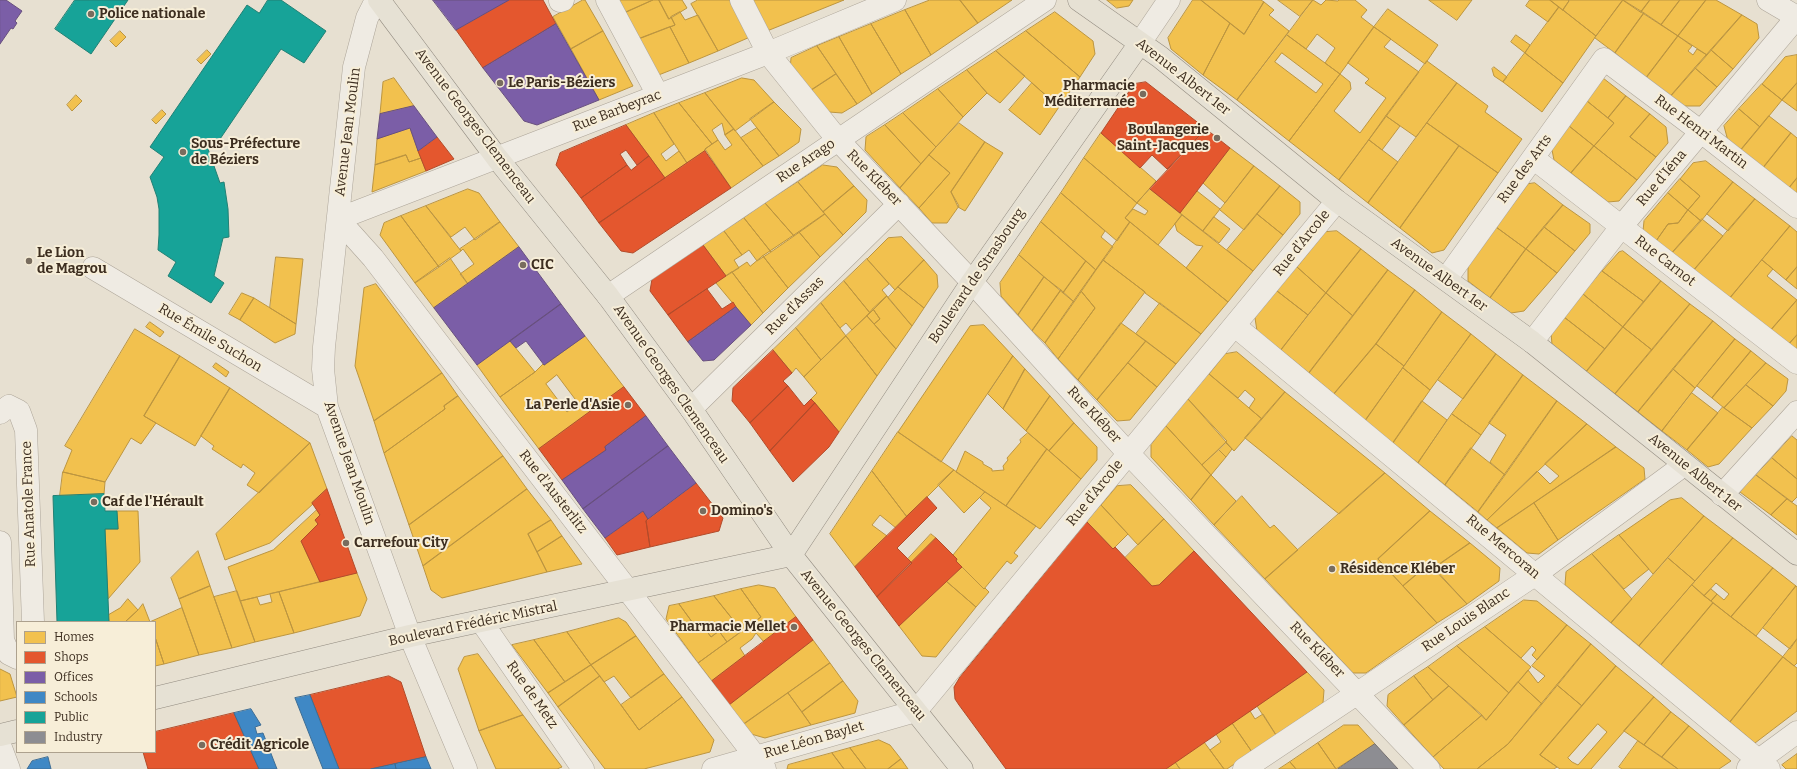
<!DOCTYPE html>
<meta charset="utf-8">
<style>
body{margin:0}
#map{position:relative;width:1797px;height:769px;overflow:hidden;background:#e7e0d1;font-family:Bitter,serif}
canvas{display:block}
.legend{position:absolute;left:16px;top:621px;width:140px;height:132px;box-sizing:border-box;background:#f7eed8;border:1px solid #ada18e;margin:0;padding:5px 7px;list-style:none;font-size:12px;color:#3d2e20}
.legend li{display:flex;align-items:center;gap:8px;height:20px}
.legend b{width:20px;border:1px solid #ada18e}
</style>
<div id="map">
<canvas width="1797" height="769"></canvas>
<ul class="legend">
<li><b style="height:11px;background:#f2c14e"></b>Homes</li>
<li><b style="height:11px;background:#e4572e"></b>Shops</li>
<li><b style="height:11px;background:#7b5ea7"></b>Offices</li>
<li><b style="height:11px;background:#3f88c5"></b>Schools</li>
<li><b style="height:11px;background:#17a398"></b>Public</li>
<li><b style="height:11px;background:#8d8d92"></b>Industry</li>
</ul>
</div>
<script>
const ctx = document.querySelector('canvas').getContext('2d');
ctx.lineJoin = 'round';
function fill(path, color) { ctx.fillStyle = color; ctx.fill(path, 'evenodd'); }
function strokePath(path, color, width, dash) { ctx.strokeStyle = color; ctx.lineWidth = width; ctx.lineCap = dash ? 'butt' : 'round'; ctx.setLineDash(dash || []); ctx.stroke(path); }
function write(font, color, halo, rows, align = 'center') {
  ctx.font = font + ' Bitter,serif'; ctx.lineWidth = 4; ctx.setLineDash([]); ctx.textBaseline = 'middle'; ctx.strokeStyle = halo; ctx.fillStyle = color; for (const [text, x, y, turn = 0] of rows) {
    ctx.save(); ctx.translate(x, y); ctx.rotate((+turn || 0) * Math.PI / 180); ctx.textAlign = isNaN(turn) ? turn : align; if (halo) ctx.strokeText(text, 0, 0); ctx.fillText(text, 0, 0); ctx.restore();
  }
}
const homes = new Path2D(`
 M583 0H585L603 31 571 49 553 17Z
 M614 0H653L622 14Z
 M653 0H659L669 19 671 17 675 25 636 40 622 14Z
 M659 0H682L687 8 669 19Z
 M698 0H730L750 37 718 51 691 4Z
 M744 0H844L762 33Z
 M930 0H960L978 23 931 55 905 10Z
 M960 0H1012L978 23Z
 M1107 0H1133L1129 6 1117 8Z
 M1193 0H1201L1230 23 1203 75 1171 49 1168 38Z
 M1201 0H1261L1264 2 1244 34Z
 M1278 0H1313L1300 16Z
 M1313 0 1321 5 1326 0 1338 1 1339 0H1355L1367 10 1361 17 1374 27 1340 74 1325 63 1335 48 1317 34 1306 49 1287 35Z
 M1429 0H1472L1457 20Z
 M1530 0H1550L1559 7 1548 22 1526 6Z
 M1550 0H1568L1569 1 1563 10Z
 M1570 0H1623L1596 36 1563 10Z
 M1623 0H1650L1641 12Z
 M1623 0 1644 13 1615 53 1595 38Z
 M1650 0H1680L1661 25 1641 12Z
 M1680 0H1706L1678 36 1661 25Z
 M1706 0H1716L1742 15 1707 55 1678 36Z
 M1264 2 1274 10 1269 15 1289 31 1237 100 1203 75 1230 23 1244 34Z
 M1559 7 1596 36 1563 83 1525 53Z
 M1388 9 1438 45 1425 64 1374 27Z
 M905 10 931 55 901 74 871 24Z
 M680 12 685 20 698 15 718 51 689 63 670 27 675 25 671 17Z
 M1055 12 1093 41 1095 54 1080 77 1026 31Z
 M1644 13 1678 36 1646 78 1615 53Z
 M1742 15 1757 24 1759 38 1733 69 1711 50Z
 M871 24 901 74 872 94 839 37Z
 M670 27 689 63 656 76 636 40Z
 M1374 27 1391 39 1384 47 1419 72 1339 180 1289 141 1340 74 1350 82 1351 89 1334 111 1360 133 1386 98 1365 83 1369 79 1348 63Z
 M120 31 126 37 116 47 110 41Z
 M603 31 633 86 599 100 571 49Z
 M1026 31 1080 77 1059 107 996 51Z
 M1287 35 1340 74 1289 141 1237 100ZM1282 53 1323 84 1316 93 1275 62Z
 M1516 35 1530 45 1525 53 1511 42Z
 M1678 36 1692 46 1688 51 1693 55 1697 49 1707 55 1670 97 1646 78Z
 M839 37 872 94 857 104 817 46Z
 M817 46 836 74 810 91 790 70 791 58Z
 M207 50 211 54 201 64 197 60Z
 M1711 50 1733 69 1717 87 1695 68Z
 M996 51 1025 76 1000 103 987 93 967 70Z
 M1525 53 1563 83 1542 112 1503 82Z
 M1797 55V83L1782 100 1762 84 1785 57Z
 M1427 61 1457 83 1416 137 1386 116Z
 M1494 67 1507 77 1503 82 1494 76 1492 69Z
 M1695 68 1717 87 1700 106H1682L1670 97Z
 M967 70 987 93 963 117 938 89Z
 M836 74 857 104 842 113 829 112 810 91Z
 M394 78 414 106 380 114 383 82Z
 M742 78 754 80 774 102 735 131 705 93Z
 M1603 78 1626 96 1608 118 1587 101Z
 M1032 83 1059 107 1040 135 1009 110Z
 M1457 83 1488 106 1485 112 1522 139 1498 173 1427 123Z
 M1797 83V111L1782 100Z
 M1762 84 1782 100 1760 127 1739 109Z
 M938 89 963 117 936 147 903 113Z
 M705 93 734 129 725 135 722 123 712 130 718 140 712 144 679 103Z
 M76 95 82 101 72 111 67 105Z
 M1626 96 1650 114 1630 137 1656 157 1637 180 1594 146 1614 123 1608 118Z
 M1587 101 1614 123 1594 146 1569 126Z
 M774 102 801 129 799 142 779 156 750 119Z
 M679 103 712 144 705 149V151L687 163 654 113Z
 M1739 109 1760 127 1740 151 1728 141 1724 126Z
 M162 110 166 114 156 124 152 120Z
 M654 113 674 144 661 154 666 161 679 151 687 163 665 178 626 125Z
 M903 113 936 147 921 164 885 125Z
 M1650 114 1666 127 1668 143 1656 157 1630 137Z
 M1386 116 1400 126 1382 150 1369 140Z
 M1769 116 1791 133 1763 168 1740 151Z
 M959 123 985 142 951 192 959 206 947 223H932L919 208 950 173 929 155Z
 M1427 123 1459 146 1400 228 1368 203Z
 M885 125 921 164 900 188 865 150 866 137Z
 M1569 126 1594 146 1571 173 1554 160 1552 150Z
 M410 128 421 158 409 162 406 155 375 165 377 139Z
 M757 128 779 156 763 166 741 138Z
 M734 129 763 166 731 188 705 149 718 140 725 150 732 145 725 135Z
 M1101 133 1156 181 1137 203 1084 158Z
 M1791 133 1797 138V178L1789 188 1763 168Z
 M1369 140 1398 162 1368 203 1339 180Z
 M985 142 1003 153 965 211 958 207 951 192Z
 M1459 146 1498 173 1444 250 1432 253 1400 228Z
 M1594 146 1637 180 1619 201 1608 202 1571 173Z
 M1230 148 1254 166 1225 203 1203 183Z
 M406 155 409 162 421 158 426 171 372 192 375 165Z
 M929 155 950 173 919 208 900 188Z
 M1084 158 1137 203 1125 218 1130 222 1117 241 1061 193Z
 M1706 161 1733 182 1701 221 1688 210 1700 196 1680 179 1693 163Z
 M823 165 837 167 854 186 823 212 798 182Z
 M1254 166 1280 186 1244 230 1220 210Z
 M1797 178V194L1789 188Z
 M1680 179 1700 196 1688 210 1668 193Z
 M798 182 825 214 794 236 765 203Z
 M1733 182 1755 199 1728 231 1707 214Z
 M1535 183 1563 205 1526 249 1496 227 1528 184Z
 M854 186 867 200 866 212 843 235 823 212Z
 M1280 186 1300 202V214L1283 235 1257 214Z
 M468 189 479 193 500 222 475 240 465 227 451 237 426 206Z
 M1150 189 1182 215 1158 245 1125 218 1133 209 1145 215 1148 211 1137 203Z
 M1197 191 1220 209 1203 231 1180 213Z
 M1061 193 1105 231 1101 237 1113 247 1096 270 1041 222Z
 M1668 193 1688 210 1678 223 1668 224 1656 241 1643 231 1644 221Z
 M1755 199 1790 226 1730 298 1694 270Z
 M765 203 794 236 771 252 744 218Z
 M1563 205 1590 224V233L1575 251 1544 227Z
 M426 206 461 251 439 267 401 216Z
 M1688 210 1701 221 1672 253 1656 241 1668 224 1678 223Z
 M825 214 843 235 820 257 799 232Z
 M1257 214 1283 235 1253 271 1227 250Z
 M1182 215 1253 271 1228 302 1186 268 1203 246 1196 245 1177 231 1175 224Z
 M401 216 439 267 415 283 380 235 384 223Z
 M1214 217 1230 229 1219 243 1203 231Z
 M744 218 771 252 757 261 749 250 742 255 724 231Z
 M1702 219 1723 236 1694 270 1672 253Z
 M500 222 519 247 468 284 460 274 474 264 463 249 461 251 460 249Z
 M1041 222 1086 261 1063 293 1019 255Z
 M1130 222 1228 302 1201 334 1145 293V292L1103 260Z
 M1790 226 1797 232V267L1786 280 1762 260Z
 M1496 227 1526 249 1490 298 1468 281V267Z
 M1544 227 1575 251 1557 273 1526 249Z
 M724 231 742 255 734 260 739 268 726 276 703 245Z
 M1337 231 1361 249 1326 293 1297 267 1325 232Z
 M799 232 820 257 788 288 763 256Z
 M902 237 924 260 895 290 867 259 888 238Z
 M1361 249 1388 270 1353 316 1326 293Z
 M1526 249 1557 273 1524 311 1511 313 1490 298Z
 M1623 251 1661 281 1644 302 1602 271 1619 252Z
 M1019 255 1044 277 1018 315 1001 296 1000 283Z
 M763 256 788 288 763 313 732 272 747 262 750 266Z
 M276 257 303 259 296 324 270 308Z
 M450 258 468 284 434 308 415 283Z
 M867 259 889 284 882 290 887 296 870 313 844 281Z
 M924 260 937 275 938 287 924 308 898 287Z
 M1103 260 1145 292 1078 380 1058 359 1095 308 1081 291Z
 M1762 260 1773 269 1767 276 1797 300 1771 330 1730 298Z
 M1086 261 1096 270 1074 302 1063 293Z
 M1297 267 1326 293 1308 315 1277 291Z
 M1797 267V289L1786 280Z
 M1388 270 1415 290 1376 344 1334 394 1309 373Z
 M1602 271 1644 302 1623 327 1583 294Z
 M732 272 763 313 751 325 716 283Z
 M1044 277 1061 290 1032 331 1018 315Z
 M844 281 870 313 852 330 846 323 840 328 821 303Z
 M1661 281 1690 304 1652 350 1623 327Z
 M376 284 442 373 374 421 355 366 364 288Z
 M898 287 924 308 912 326 888 298Z
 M1061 290 1074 302 1045 343 1032 331Z
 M1415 290 1442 312 1404 366 1376 344Z
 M1081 291 1095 308 1058 359 1045 343Z
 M1277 291 1308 315 1281 350 1257 331 1255 318Z
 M242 293 254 298 240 320 229 314Z
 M1326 293 1353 316 1309 373 1281 350Z
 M1583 294 1623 327 1605 349 1564 317Z
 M887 296 912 326 896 349 874 324 880 319 873 309Z
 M254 298 296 324 295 334 275 343 240 320Z
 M1797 300V335L1789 344 1771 330Z
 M821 303 846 336 821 360 796 328Z
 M1160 303 1201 334 1176 364 1136 334Z
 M1690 304 1713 321 1638 412 1615 394Z
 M873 309 880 319 874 324 867 316Z
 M1442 312 1471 334 1430 390 1403 368Z
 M867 316 896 349 877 376 846 336Z
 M1564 317 1605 349 1586 372 1552 345 1551 332Z
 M1713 321 1735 339 1695 388 1673 369Z
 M150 322 164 332 160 337 146 327Z
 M1121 323 1146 341 1097 400 1078 380Z
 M984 325 1013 356 941 462 898 432 970 326Z
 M1623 327 1652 350 1615 394 1586 372Z
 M796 328 821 360 804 377 796 368 792 373 773 350Z
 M135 329 180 356 144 416 156 423 141 444 131 438 105 482 63 472 72 450 65 446Z
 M1471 334 1496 354 1463 399 1438 380Z
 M1797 335V350L1789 344Z
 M585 336 624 387 539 449 500 397 535 372 543 364 544 365ZM557 375 578 403 567 412 546 384Z
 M846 336 877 376 839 432 811 399 817 393 804 377Z
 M1735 339 1751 351 1712 398 1697 386Z
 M510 341 535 372 500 397 477 365Z
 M1146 341 1176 364 1157 387 1128 363Z
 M1376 344 1404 366 1365 421 1334 394Z
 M1751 351 1766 363 1724 408 1712 398Z
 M1237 352 1285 392 1262 419 1249 408 1255 399 1245 390 1238 398 1209 374 1225 354Z
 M1496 354 1523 375 1481 435 1452 414Z
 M180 356 230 388 195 446 144 416Z
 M1013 356 1025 369 1003 409 988 394Z
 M216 363 229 372 226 377 213 367Z
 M1128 363 1157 387 1130 420 1117 421 1097 400Z
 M1766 363 1788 379 1786 391 1773 406 1746 385Z
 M1403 368 1430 390 1393 443 1365 421Z
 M1025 369 1050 396 1026 431 1003 409Z
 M1673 369 1695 388 1662 431 1638 412Z
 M442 373 458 396 444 406 445 409 384 453 374 421Z
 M1209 374 1262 419 1234 451 1188 399Z
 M1523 375 1557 401 1505 475 1490 462 1506 435 1489 423Z
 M1746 385 1773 406 1752 428 1724 408Z
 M230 388 310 443 259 493 247 485 255 473 243 464 241 468 212 449 214 446 201 436Z
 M1285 392 1385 473 1339 514 1245 438Z
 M1692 393 1718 413 1687 450 1662 431Z
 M458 396 503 456 409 525 384 453 445 409 444 406Z
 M1050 396 1074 423 1049 451 1026 431Z
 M1188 399 1227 441 1202 465 1166 426Z
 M1422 401 1447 420 1418 463 1393 443Z
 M1557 401 1587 424 1487 520 1478 512Z
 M1723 407 1752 428 1719 464 1708 467 1687 450Z
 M1452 414 1481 435 1445 485 1418 463Z
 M1074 423 1097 447V460L1081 479 1049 451Z
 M1587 424 1616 447 1497 528 1487 520 1537 471 1550 484 1559 476 1545 464Z
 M1166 426 1211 475 1191 500 1151 457V445Z
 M898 432 954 470 907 517 872 471Z
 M1028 433 1047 449 1006 506 956 472 965 451 983 462V464L992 469V471L1004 470 1003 466 1008 460 1007 458 1021 442 1020 440Z
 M1792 436 1797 440V479L1772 458Z
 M310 443 327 489 312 503 313 504 270 543 225 560 216 534Z
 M1226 443 1232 449 1226 457 1219 450Z
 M1616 447 1644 468 1645 479 1558 540 1534 503Z
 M1471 448 1505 475 1478 512 1445 485Z
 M1047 449 1081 479 1040 529 1006 506Z
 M1219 450 1226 457 1211 475 1202 465Z
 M503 456 527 489 423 566 409 525Z
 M1772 458 1797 479V497L1792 502 1756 475Z
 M954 470 985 492 964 513 938 485Z
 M872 471 907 517 896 528 880 515 872 525 887 536 855 567 830 534Z
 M63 472 105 482 104 494 60 496Z
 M1385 473 1430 511 1378 559 1437 623 1366 673H1353L1265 579Z
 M1211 475 1236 501 1214 525 1191 500Z
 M1756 475 1787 499 1771 515 1740 492Z
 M1131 485 1164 519 1138 545 1101 505 1117 486Z
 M527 489 551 520 528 534 547 572 442 598 431 590 423 566Z
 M985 492 1036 526 1014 553 1018 556 1011 564 1007 561 984 589 956 561 957 559 953 555 991 508 980 498Z
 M1242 496 1270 528 1274 525 1298 550 1265 579 1214 525Z
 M1682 498 1704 516 1653 574 1619 535 1670 500Z
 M1787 499 1797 506V535L1771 515Z
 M1534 503 1558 540 1539 554 1527 553 1497 528Z
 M1101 505 1128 534 1113 549 1087 522Z
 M317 510 320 515 315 520 318 524 301 541 320 582 240 601 228 567 273 550Z
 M117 511H138L140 562 108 599 105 529H118Z
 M1430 511 1470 543 1434 568 1429 564 1403 586 1378 559Z
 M1704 516 1733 538 1695 581 1668 558Z
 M1164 519 1194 551 1159 585 1152 586 1125 558Z
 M551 520 562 536 537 552 528 534Z
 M931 534 936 538 912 563 908 559Z
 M1619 535 1649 569 1624 589 1592 554Z
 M562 536 582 564 547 572 537 552Z
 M1733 538 1773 568 1731 617 1711 601 1717 594 1724 600 1729 594 1716 583 1704 596 1692 585Z
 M1470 543 1500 568 1499 581 1467 604 1434 568Z
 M198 551 210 586 179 599 171 578Z
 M1592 554 1632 599 1611 623 1565 585 1566 572Z
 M1668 558 1695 581 1639 646 1611 623Z
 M1429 564 1467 604 1437 623 1403 586Z
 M962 567 984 589 985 588 989 592 976 607 946 581Z
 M1773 568 1796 586 1756 636 1731 617Z
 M357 573 367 599 360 616 294 633 279 592Z
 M946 581 976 607 936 657 922 656 899 626Z
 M759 585 775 588 796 617 764 642 756 633 752 639 740 648 745 656 712 681 698 663 761 617 741 589Z
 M1692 585 1713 603 1661 665 1639 646Z
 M210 586 232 648 199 655 179 599Z
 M1796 586 1797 587V639L1790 649 1763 628Z
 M741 589 761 617 742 631 714 596Z
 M1711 589 1717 594 1711 601 1704 596Z
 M237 591 255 642 232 648 214 597Z
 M279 592 294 633 255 642 240 601 257 597 260 605 272 602 270 594Z
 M714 596 742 631 727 642 719 631 711 637 701 623 695 626 679 604Z
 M128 599 138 610 125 622H109L108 615 120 608Z
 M1524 600 1537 601 1567 625 1537 660 1532 655 1536 650 1532 646 1521 658 1485 627Z
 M1713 603 1783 657 1730 722 1661 665Z
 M143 604 150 622H125L138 610Z
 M679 604 695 626 701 623 711 637 719 631 727 642 698 663 666 619 669 606Z
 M182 608 199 655 164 664 155 637V622H150Z
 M619 618 626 622 636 636 591 665 567 632Z
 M1567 625 1591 644 1542 704 1518 682 1528 670 1538 683 1545 676 1532 666Z
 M1485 627 1531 667 1509 693 1457 646Z
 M567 632 591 665 565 682 534 640Z
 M636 636 664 674 631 698 614 676 604 682 591 665Z
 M155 637 164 664 155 666Z
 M1797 639V663L1794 666 1783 657Z
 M534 640 565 682 548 693 512 645Z
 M813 640 830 663 744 724 729 705Z
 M1591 644 1616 666 1582 706 1557 685Z
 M1457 646 1509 693 1486 720 1428 667Z
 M478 654 523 715 479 731 458 669 464 657Z
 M1783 657 1797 668V711L1755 743 1730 722Z
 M830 663 843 681 802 712 788 693Z
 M591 665 600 676 558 707 548 693Z
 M1616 666 1654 697 1591 769H1560L1540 755ZM1598 724 1607 732 1578 765 1572 762 1568 758Z
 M1428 667 1449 686 1433 700 1414 676Z
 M0 669 10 674 17 697 0 701Z
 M1307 672 1324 690 1323 703 1276 735 1257 706Z
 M664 674 682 697 639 730 621 705Z
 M600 676 639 730 682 697 714 740 710 752 644 769H605L558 707Z
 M1414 676 1433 700 1404 725 1387 706 1388 695Z
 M843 681 858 701 855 713 811 725 802 712Z
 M1518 682 1542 704 1508 744 1477 769H1444L1433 757 1482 715 1486 720Z
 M1557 685 1582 706 1540 755 1557 767 1554 769H1477L1508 744Z
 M1449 686 1482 715 1433 757 1404 725Z
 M788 693 811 725 765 738 751 734 744 724Z
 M1654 697 1671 712 1644 745 1624 731Z
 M1250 711 1255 719 1263 714 1276 735 1252 752 1232 723Z
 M1671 712 1689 726 1662 757 1644 745Z
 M523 715 562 767 557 769H496L479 731Z
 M1232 723 1252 752 1227 769H1224L1210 750 1221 742 1216 734Z
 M1344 725H1358L1375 744 1336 769 1318 743Z
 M1689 726 1731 761 1719 769H1678L1662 757Z
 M879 740 890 745 901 759 888 769H866L850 748Z
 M1638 741 1644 745 1678 769H1622L1619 767Z
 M1204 742 1224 769H1180L1175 762Z
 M1318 743 1336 769H1296L1290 762Z
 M850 748 866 769H844L832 753Z
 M832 753 844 769H787L788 765Z
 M1797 754V769H1786L1782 765Z
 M901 759 908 769H888Z
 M1175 762 1180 769H1166Z
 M1290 762 1296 769H1279Z`);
fill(homes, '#f2c14e');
strokePath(homes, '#bc9540', 1);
const shops = new Path2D(`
 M509 0H543L556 24 483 68 456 30Z
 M1146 82 1206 129 1167 169 1152 155 1140 168 1101 133 1134 84Z
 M626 125 649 156 637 165 626 150 620 154 627 165 581 198 556 165 560 153Z
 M1206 129 1230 148 1180 213 1150 189Z
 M437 137 454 159 426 171 418 151Z
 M705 151 731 188 633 253 621 251 599 223Z
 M649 156 665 178 599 223 581 198 627 165 631 170Z
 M703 245 726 276 668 315 650 291 652 279Z
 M707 289 722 309 733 302 736 307 688 342 668 315Z
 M773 350 792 373 783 381 788 386 750 423 732 401 733 388Z
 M788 386 804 406 811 399 815 403 770 451 750 423Z
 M624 387 646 416 605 447 606 450 562 480 539 449Z
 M815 403 839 432 829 447 793 482 770 451Z
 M696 483 723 518 719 531 650 547 646 521Z
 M327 489 357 573 320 582 301 541 318 524 315 520 320 515 312 503Z
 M927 497 937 508 897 548 912 563 877 597 855 567Z
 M643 511 648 519 646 521 650 547 617 555 605 538Z
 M1087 522 1113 549 1115 547 1152 586 1159 585 1194 551 1307 672 1166 769H1006L959 705 955 699 954 687 960 677Z
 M936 538 957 559 956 561 962 567 899 626 877 597Z
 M796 617 813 640 729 705 712 681Z
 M389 676 401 682 426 757 371 769H339L310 695Z
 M234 713 259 769H148L143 752H155V732Z`);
fill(shops, '#e4572e');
strokePath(shops, '#b24b2a', 1);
const offices = new Path2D(`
 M0 0H6L22 11 15 21 17 23 13 29 11 28 0 44Z
 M433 0H509L456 30Z
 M556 24 599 100 537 125 524 121 483 68Z
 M414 106 437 137 418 151 410 128 377 139 380 114Z
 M519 247 561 304 477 365 434 308Z
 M561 304 585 336 544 365 526 341 516 348 510 341Z
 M736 307 751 325 714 360 703 361 688 342Z
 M646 416 668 446 583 509 562 480 606 450 605 447Z
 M668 446 696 483 648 519 643 511 605 538 583 509Z`);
fill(offices, '#7b5ea7');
strokePath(offices, '#68507e', 1);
const schools = new Path2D(`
 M310 695 339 769H323L295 698Z
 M251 709 261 725 255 727 257 734 263 733 277 769H259L234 713Z
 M48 757 51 769H27L32 761Z
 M426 757 431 769H396L395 764Z
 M395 764 396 769H371Z`);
fill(schools, '#3f88c5');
strokePath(schools, '#3e6d94', 1);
const public = new Path2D(`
 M75 0H128L91 54 55 29Z
 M268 0H281L326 31 304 63 281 49 218 142 207 146 220 183 224 182 228 209 229 237 223 238 214 276 224 283 211 303 168 276 176 262 158 250 159 235V209L157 197 150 177 164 157 150 147 247 5 259 13Z
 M104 494 105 511H117L118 529H105L109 622H57L53 496Z`);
fill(public, '#17a398');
strokePath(public, '#228074', 1);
const industry = new Path2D(`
 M1375 744 1398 769H1338Z`);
fill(industry, '#8d8d92');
strokePath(industry, '#757070', 1);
const minor = new Path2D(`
 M376 0 367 18 354 67 324 347 323 369 327 407 410 636 466 769
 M607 0 658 95
 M741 0 768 53 838 140 972 282 1128 453 1429 769
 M1768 0 1797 17
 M560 1 563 0
 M1140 43 1169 0
 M1533 158 1797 363
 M93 268 327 407
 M1446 279 1604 59 1700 131 1797 207
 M608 296 1045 0
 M1235 326 1769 769
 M1532 342 1621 227 1797 17
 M691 409 899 204
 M0 413 9 406 19 411 26 430 33 622
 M1722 495 1797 412
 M0 542 3 640 9 654 17 658
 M481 621 583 769
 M0 745 9 769
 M1748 768 1797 732
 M713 769 916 711 1337 201
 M765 769 373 258 338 219 768 53 895 0
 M1244 769 1536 574 1684 465`);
const major = new Path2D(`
 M379 0 497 158 608 296 691 409 791 555 962 769
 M1079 0 1160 57 1337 201 1532 342 1797 554
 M791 555 972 282 1140 43
 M155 698 410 636 791 555
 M0 735 17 731`);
strokePath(minor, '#ada599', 23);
strokePath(major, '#928b80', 23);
strokePath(minor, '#efebe3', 22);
strokePath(major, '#e6e1d4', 22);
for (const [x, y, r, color] of [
 [91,14,4,"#786c5e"],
 [500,83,4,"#786c5e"],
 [1143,94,4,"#786c5e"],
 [1217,138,4,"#786c5e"],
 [183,152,4,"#786c5e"],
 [29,261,4,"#786c5e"],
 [523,265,4,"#786c5e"],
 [628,405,4,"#786c5e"],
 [94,502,4,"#786c5e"],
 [703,511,4,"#786c5e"],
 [346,543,4,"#786c5e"],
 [1332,569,4,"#786c5e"],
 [794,627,4,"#786c5e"],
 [202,745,4,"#786c5e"]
]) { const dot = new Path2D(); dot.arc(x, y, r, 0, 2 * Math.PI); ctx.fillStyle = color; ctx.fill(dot); strokePath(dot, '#f7eed8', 1.5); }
write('bold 14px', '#3d2e20', '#f7eed8', [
 ["Police nationale",99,14],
 ["Le Paris-Béziers",508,83],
 ["Pharmacie",1135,86,"right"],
 ["Méditerranée",1135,102,"right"],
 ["Boulangerie",1209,130,"right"],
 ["Saint-Jacques",1209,146,"right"],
 ["Sous-Préfecture",191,144],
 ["de Béziers",191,160],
 ["Le Lion",37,253],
 ["de Magrou",37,269],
 ["CIC",531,265],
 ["La Perle d'Asie",620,405,"right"],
 ["Caf de l'Hérault",102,502],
 ["Domino's",711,511],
 ["Carrefour City",354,543],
 ["Résidence Kléber",1340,569],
 ["Pharmacie Mellet",786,627,"right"],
 ["Crédit Agricole",210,745]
], 'left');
write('14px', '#3d2e20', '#f7eed8', [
 ["Avenue Albert 1er",1183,77,38],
 ["Rue Barbeyrac",617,111,-21],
 ["Avenue Georges Clemenceau",475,126,53],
 ["Avenue Jean Moulin",348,132,-83],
 ["Rue Henri Martin",1701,132,37],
 ["Rue Arago",806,161,-34],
 ["Rue des Arts",1525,169,-54],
 ["Rue Kléber",874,178,46],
 ["Rue d'Iéna",1662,178,-50],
 ["Rue d'Arcole",1302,243,-51],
 ["Rue Carnot",1665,261,38],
 ["Avenue Albert 1er",1439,275,36],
 ["Boulevard de Strasbourg",977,276,-56],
 ["Rue d'Assas",795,306,-45],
 ["Rue Émile Suchon",210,338,31],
 ["Avenue Georges Clemenceau",671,384,55],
 ["Rue Kléber",1094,415,47],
 ["Avenue Jean Moulin",349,463,71],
 ["Avenue Albert 1er",1695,473,39],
 ["Rue d'Austerlitz",553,492,52],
 ["Rue d'Arcole",1095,493,-51],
 ["Rue Anatole France",29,504,-92],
 ["Rue Mercoran",1503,547,40],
 ["Rue Louis Blanc",1466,620,-34],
 ["Boulevard Frédéric Mistral",473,624,-12],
 ["Avenue Georges Clemenceau",863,645,51],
 ["Rue Kléber",1317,650,46],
 ["Rue de Metz",532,695,55],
 ["Rue Léon Baylet",814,740,-16]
]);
</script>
